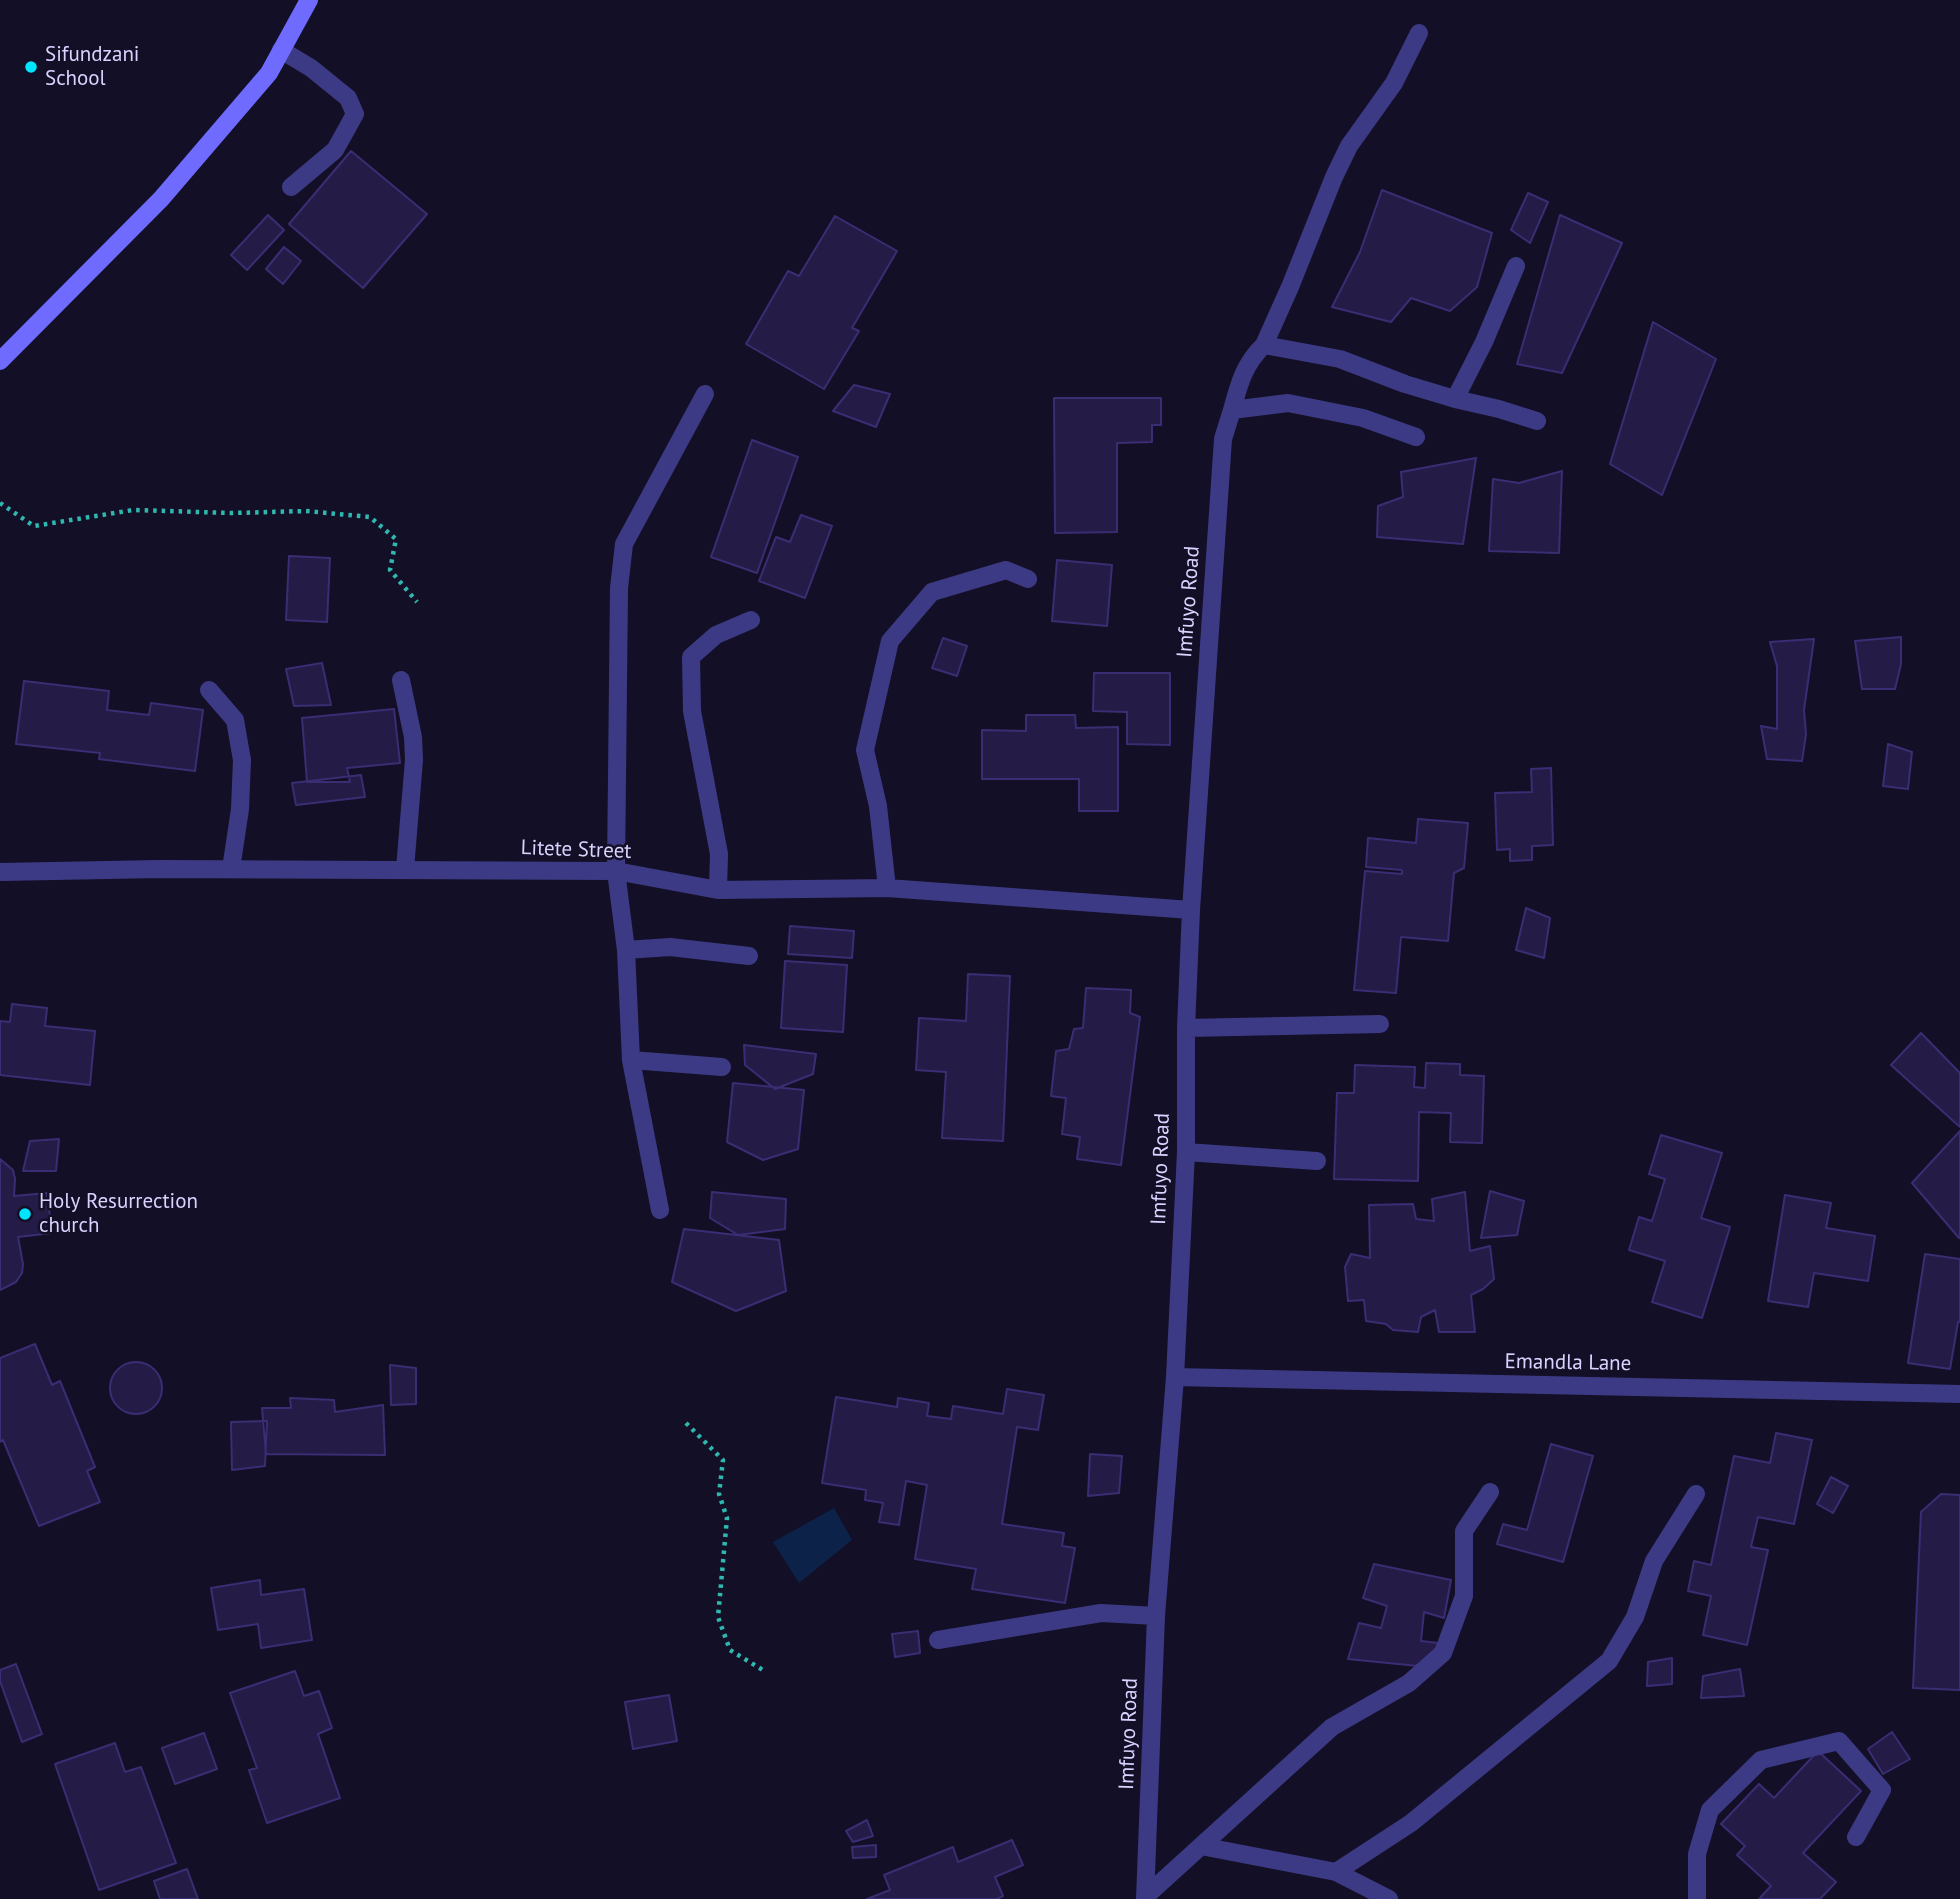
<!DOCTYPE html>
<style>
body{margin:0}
canvas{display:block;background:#130f26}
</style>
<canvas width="1960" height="1899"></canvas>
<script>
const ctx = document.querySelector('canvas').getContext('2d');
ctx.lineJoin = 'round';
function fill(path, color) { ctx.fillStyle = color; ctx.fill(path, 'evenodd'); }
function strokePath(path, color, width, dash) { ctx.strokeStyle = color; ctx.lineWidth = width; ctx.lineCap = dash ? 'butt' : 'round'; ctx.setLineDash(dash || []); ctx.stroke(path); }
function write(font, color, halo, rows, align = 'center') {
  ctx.font = font + ' "PT Sans",sans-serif'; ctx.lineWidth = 5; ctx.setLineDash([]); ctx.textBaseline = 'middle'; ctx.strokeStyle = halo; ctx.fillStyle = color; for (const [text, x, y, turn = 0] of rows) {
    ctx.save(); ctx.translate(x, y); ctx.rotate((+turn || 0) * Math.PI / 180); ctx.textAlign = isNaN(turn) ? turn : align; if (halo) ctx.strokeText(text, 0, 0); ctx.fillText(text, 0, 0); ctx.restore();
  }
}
fill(new Path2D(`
 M834 1508 852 1540 799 1583 773 1542Z`), '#0c2248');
const building = new Path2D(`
 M351 151 427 214 363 288 289 224Z
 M1382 190 1492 233 1477 287 1450 311 1411 298 1391 322 1332 307 1360 252Z
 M1528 193 1548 202 1530 243 1511 230Z
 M268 215 284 230 247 270 231 255Z
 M1560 215 1622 243 1562 373 1517 364Z
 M835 216 897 251 852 328 859 331 824 389 746 344 788 271 799 276Z
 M284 247 301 261 283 284 266 269Z
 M1653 322 1716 359 1662 495 1610 464Z
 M854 385 890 394 876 427 833 411Z
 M1054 398H1161V425H1152V442L1117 443V532L1055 533Z
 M752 440 798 457 757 573 711 557Z
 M1476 458 1463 544 1377 537 1378 506 1403 497 1401 472Z
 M1562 471 1559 553 1489 551 1493 479 1519 483Z
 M801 515 832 526 805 598 759 581 776 537 790 542Z
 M289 556 330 558 327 622 286 620Z
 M1057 560 1112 565 1107 626 1052 621Z
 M1901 637V664L1895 689H1862L1855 641Z
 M943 638 967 646 957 676 932 668Z
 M1814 639 1804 710 1806 734 1802 761 1767 759 1761 726 1777 729V666L1770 642Z
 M322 663 331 705 294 706 286 669Z
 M1094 673H1170V745L1127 744V712L1093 711Z
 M24 681 109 691 107 710 149 715 151 703 203 710 195 771 99 759 100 753 16 744Z
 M394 709 400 763 347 768 350 782H307L302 718Z
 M1026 715H1075L1076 728 1118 727V811H1079V779H982V730L1026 731Z
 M1888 744 1912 752 1908 789 1883 786Z
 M1551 768 1553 845 1532 846V860L1510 861V849L1497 850 1495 793 1532 792 1531 769Z
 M361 775 365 797 296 805 292 783Z
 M1418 819 1468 823 1464 868 1454 873 1448 941 1401 937 1396 993 1354 990 1365 871 1402 874V870L1366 867 1368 838 1416 843Z
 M1526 908 1550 918 1544 958 1516 950Z
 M790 926 854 931 852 958 788 954Z
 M785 961 847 965 843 1032 781 1028Z
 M968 974 1010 976 1003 1141 942 1138 946 1072 916 1070 919 1018 966 1021Z
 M1086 988 1131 990 1130 1013 1140 1017 1121 1165 1077 1159 1080 1137 1062 1134 1066 1098 1051 1096 1056 1051 1069 1049 1074 1029 1083 1028Z
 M12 1004 47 1008 45 1026 95 1031 90 1085 0 1075V1021L10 1022Z
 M1921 1033 1960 1073V1127L1891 1065Z
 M744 1045 816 1054 813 1074 775 1089 745 1065Z
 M1426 1063 1460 1064V1075L1484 1076 1482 1143 1450 1142 1451 1113 1419 1112 1418 1181 1334 1179 1337 1093H1354L1355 1065 1415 1067 1414 1087 1425 1088Z
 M733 1083 804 1090 798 1149 763 1160 727 1142Z
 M1960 1131V1238H1959L1912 1183Z
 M1661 1135 1722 1153 1701 1218 1730 1227 1702 1318 1652 1302 1665 1261 1629 1250 1639 1217 1652 1221 1665 1179 1649 1174Z
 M59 1139 56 1171H23L30 1141Z
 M0 1159 13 1170 15 1179 14 1196 47 1193 52 1233 18 1237 23 1264 22 1273 16 1282 0 1290Z
 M1490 1191 1524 1201 1517 1235 1481 1238Z
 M712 1192 786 1199 785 1229 738 1235 710 1218Z
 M1465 1192 1470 1251 1490 1246 1494 1279 1483 1289 1471 1295 1475 1332H1439L1435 1310 1421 1317 1418 1332 1393 1330 1386 1324 1366 1321 1364 1300 1348 1301 1345 1267 1351 1254 1370 1258 1369 1205 1413 1204 1416 1219 1434 1221 1432 1199Z
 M1785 1195 1831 1203 1826 1228 1875 1236 1868 1281 1814 1273 1808 1307 1768 1301Z
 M684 1229 779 1240 786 1291 736 1311 672 1282Z
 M1925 1254 1960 1259V1322H1958L1950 1369 1908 1363Z
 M35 1344 52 1385 60 1381 95 1467 87 1471 100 1502 39 1526 3 1440 0 1442V1358Z
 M110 1388a26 26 0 1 1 52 0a26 26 0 1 1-52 0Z
 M390 1365 416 1368V1404L391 1405Z
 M1007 1389 1044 1395 1038 1430 1017 1427 1002 1524 1064 1533 1062 1546 1075 1548 1065 1603 972 1589 976 1569 915 1559 927 1485 906 1481 899 1525 879 1522 883 1503 865 1500 866 1490 822 1483 836 1397 897 1407 898 1398 929 1403 927 1416 951 1419 953 1406 1003 1414Z
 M290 1398 334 1400 335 1412 383 1405 385 1455 266 1454 262 1408H291Z
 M267 1421 265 1466 232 1470 231 1422Z
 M1776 1433 1812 1440 1794 1524 1758 1517 1751 1547 1768 1550 1747 1645 1703 1635 1711 1596 1688 1591 1694 1561 1711 1565 1734 1456 1770 1463Z
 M1551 1444 1593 1456 1563 1562 1497 1544 1503 1524 1527 1530Z
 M1090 1454 1122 1456 1119 1493 1088 1496Z
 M1831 1477 1848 1486 1833 1513 1817 1504Z
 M1941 1494 1960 1495V1690L1913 1688 1921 1512Z
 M1374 1564 1451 1580 1444 1618 1424 1612 1421 1641 1438 1643 1428 1667 1348 1659 1359 1623 1381 1628 1387 1606 1363 1598Z
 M260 1580 261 1595 304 1589 312 1640 261 1648 258 1624 218 1630 211 1588Z
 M918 1631 920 1653 895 1657 892 1634Z
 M1672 1658V1684L1647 1686 1648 1662Z
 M16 1664 42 1734 22 1742 0 1681V1670Z
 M1740 1669 1744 1696 1701 1698 1703 1676Z
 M295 1671 304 1696 319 1691 332 1728 318 1734 340 1798 267 1823 249 1770 257 1768 230 1693Z
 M669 1695 677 1741 633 1749 625 1702Z
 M1892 1732 1910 1759 1883 1774 1868 1749Z
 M204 1733 217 1769 175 1784 162 1748Z
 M115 1743 125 1772 141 1767 176 1863 99 1890 55 1764Z
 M1818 1751 1861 1791 1803 1853 1836 1882 1820 1899H1759L1771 1886 1737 1855 1745 1846 1721 1824 1759 1784 1774 1798Z
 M867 1820 873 1836 853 1842 846 1831Z
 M1012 1840 1023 1865 995 1877 1003 1896 997 1899H867L890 1890 884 1875 953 1847 958 1862Z
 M876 1845V1857L853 1858 852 1847Z
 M187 1869 198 1899H160L154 1881Z`);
fill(building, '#241b47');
strokePath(building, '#3b2d73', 2);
strokePath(new Path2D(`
 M0 503 34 526 133 510 233 513 306 511 370 517 396 539 390 570 417 602
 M686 1423 723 1460 719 1494 727 1518 718 1617 730 1650 766 1672`), '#2fb8b0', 4.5, [3.5, 5]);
strokePath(new Path2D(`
 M616 871 619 588 624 544 705 394`), '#3d3a85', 18);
strokePath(new Path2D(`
 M281 50 311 68 348 98 355 114 335 150 291 187
 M1264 345 1290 287 1334 177 1349 146 1394 83 1419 33
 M1455 399 1499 409 1537 421
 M1232 410C1239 384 1244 364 1264 345L1340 359 1405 384 1455 399 1484 342 1516 266
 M401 680 413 737 414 760 405 869
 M209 690 235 720 242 760 240 809 231 869
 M616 871 626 950 631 1060 660 1210
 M0 872 160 869 616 871 718 890 887 888 1191 910
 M887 888 878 806 865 750 890 641 932 592 1006 570 1028 579
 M718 890 719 854 692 711 691 657 716 635 751 620
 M626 950 670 947 749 956
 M1186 1028 1380 1024
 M631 1060 722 1067
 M1186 1152 1317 1161
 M1175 1377 1960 1394
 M938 1640 1101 1613 1156 1616
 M1201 1846 1336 1872 1411 1823 1609 1661 1635 1617 1654 1561 1696 1494
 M1336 1872 1389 1899
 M1146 1896 1332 1727 1409 1683 1443 1653 1464 1596V1531L1490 1492
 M1145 1899 1156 1616 1175 1377 1186 1152V1028L1191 910 1223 439 1232 410 1288 403 1363 418 1416 437
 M1697 1899V1854L1710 1810 1761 1760 1839 1741 1882 1790 1856 1837`), '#3d3a85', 18);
strokePath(new Path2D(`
 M0 361 161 199 269 73 309 0`), '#6f6bff', 18);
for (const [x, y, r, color] of [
 [31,67,7,"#00e5ff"],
 [25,1214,7,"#00e5ff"]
]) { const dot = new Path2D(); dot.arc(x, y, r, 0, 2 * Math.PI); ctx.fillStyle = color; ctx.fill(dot); strokePath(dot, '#130f26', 2.5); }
write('21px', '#d9d4ff', '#130f26', [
 ["Sifundzani",45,55],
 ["School",45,79],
 ["Holy Resurrection",39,1202],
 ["church",39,1226]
], 'left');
write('21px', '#d9d4ff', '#130f26', [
 ["Imfuyo Road",1189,602,-86],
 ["Litete Street",576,850,2],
 ["Imfuyo Road",1161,1169,-88],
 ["Emandla Lane",1568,1363,1],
 ["Imfuyo Road",1129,1734,-88]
]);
</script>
